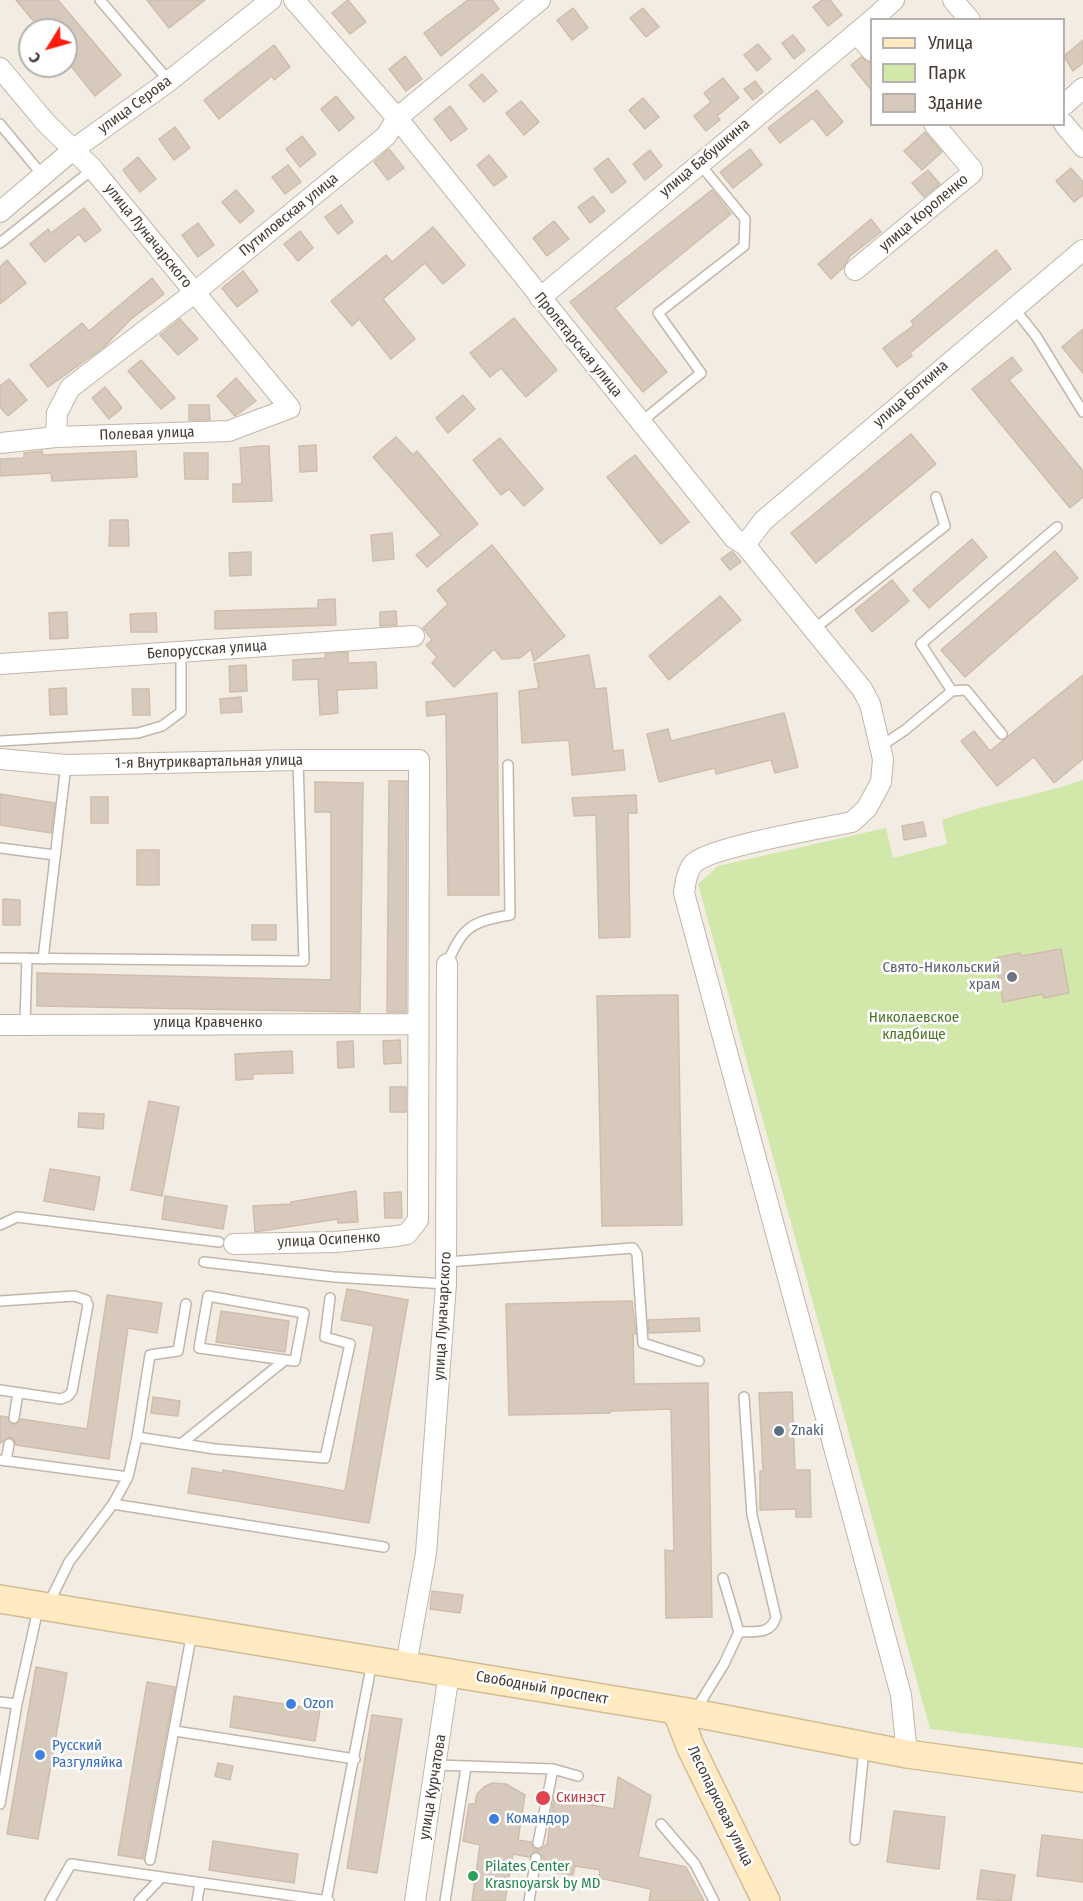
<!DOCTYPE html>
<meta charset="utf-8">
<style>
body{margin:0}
#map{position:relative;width:1083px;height:1901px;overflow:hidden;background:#f2ece3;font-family:"Fira Sans Condensed",sans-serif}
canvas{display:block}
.legend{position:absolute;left:870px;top:18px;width:195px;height:108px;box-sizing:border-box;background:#fff;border:2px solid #b4b1ae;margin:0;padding:8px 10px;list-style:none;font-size:18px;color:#443c34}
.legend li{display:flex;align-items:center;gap:12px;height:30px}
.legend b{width:30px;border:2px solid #b4b1ae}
.north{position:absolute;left:18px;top:18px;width:60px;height:60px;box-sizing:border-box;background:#fff;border:2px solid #b4b1ae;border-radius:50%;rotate:233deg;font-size:16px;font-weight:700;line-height:24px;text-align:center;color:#443c34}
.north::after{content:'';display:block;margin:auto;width:21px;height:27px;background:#fd1c0f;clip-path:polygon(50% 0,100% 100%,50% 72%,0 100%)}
</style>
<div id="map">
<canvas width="1083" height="1901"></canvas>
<ul class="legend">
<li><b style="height:8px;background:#ffeac1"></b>Улица</li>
<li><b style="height:16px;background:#d2e8ab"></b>Парк</li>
<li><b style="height:16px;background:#d7cabc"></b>Здание</li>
</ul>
<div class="north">С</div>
</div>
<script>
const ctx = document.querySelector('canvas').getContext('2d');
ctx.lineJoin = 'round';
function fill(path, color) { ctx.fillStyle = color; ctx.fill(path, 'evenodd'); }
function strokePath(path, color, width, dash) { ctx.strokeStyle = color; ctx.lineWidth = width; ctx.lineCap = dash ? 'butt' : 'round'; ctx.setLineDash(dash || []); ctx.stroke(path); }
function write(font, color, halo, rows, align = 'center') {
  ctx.font = font + ' "Fira Sans Condensed",sans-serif'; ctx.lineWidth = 5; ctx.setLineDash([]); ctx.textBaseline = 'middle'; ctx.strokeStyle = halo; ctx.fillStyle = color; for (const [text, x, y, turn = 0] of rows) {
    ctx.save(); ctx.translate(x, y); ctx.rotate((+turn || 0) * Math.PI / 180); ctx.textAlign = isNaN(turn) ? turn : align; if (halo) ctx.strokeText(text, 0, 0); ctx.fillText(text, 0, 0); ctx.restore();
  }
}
fill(new Path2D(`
 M1083 780V1748L930 1729 698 884 718 866 886 828 893 858 947 844 942 820C988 803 1037 796 1083 780Z`), '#d2e8ab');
const building = new Path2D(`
 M16 0H58L121 75 95 96 66 60V30H41Z
 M147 0H205L169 28Z
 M348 0 366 22 350 34 332 13Z
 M468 0H492L499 9 441 56 424 33Z
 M822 0H830L842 15 828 26 813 7Z
 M573 8 588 28 572 40 557 20Z
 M643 8 659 27 646 37 630 18Z
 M793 35 805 50 794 59 782 43Z
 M1083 40V63L1073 71 1064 56Z
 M758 44 771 59 757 71 744 55Z
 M274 45 290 67 274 80 272 76 219 119 204 100Z
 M405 56 422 79 406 91 389 69Z
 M861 57 872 63V91L851 65Z
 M482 74 497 91 484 102 469 85Z
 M723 78 739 98 717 116 720 120 706 131 694 116 711 102 704 93Z
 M755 81 763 92 753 100 744 89Z
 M817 90 843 122 827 136 813 118 780 143 768 128Z
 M336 96 354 118 339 131 321 109Z
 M643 98 659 117 645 129 629 110Z
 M521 101 539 122 524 135 506 113Z
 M450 106 467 129 451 141 434 119Z
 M175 127 190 148 174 160 159 139Z
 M925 132 942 152 922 170 904 151Z
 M302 136 316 154 300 167 286 149Z
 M389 149 404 168 388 180 374 162Z
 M750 149 762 165 733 188 720 172Z
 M650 150 662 166 645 180 633 164Z
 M489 155 507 177 494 186 477 165Z
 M138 157 156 179 140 192 123 170Z
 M608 158 626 182 612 193 594 169Z
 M288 165 301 182 285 194 272 177Z
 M1071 168 1083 182V195L1074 202 1056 181Z
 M928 170 940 184 924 197 912 183Z
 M236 190 254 211 240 223 222 202Z
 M712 190 731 214 615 308 667 372 643 392 570 302Z
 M593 196 605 211 590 223 578 207Z
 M341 205 353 222 338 234 325 217Z
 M84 208 101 230 85 242 79 234 45 262 30 244 48 229 51 233Z
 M871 219 881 232 850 256 843 268 831 279 818 264Z
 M554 221 569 239 547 256 533 238Z
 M198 223 214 245 198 257 182 235Z
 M433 227 465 265 443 284 425 263 383 299 415 339 391 359 359 319 352 326 331 301 386 255 392 262Z
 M300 231 313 248 298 261 284 244Z
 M996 250 1011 269 910 353 912 356 897 367 883 348 914 325 911 321Z
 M7 260 26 283 0 304V267Z
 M243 271 258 291 237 307 222 288Z
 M152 278 164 294 130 320 103 348 48 387 30 365 82 323 89 331Z
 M514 318 557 370 526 397 501 368 490 377 470 353Z
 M180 319 198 339 178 355 160 335Z
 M1083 329V373L1062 347Z
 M1012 357 1022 370 1009 380 1083 471V497L1070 508 972 389Z
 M141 360 175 398 161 409 128 371Z
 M236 378 256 401 235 416 217 396Z
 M9 379 27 400 8 416 0 407V386Z
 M105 387 122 408 109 419 92 398Z
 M463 395 475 409 448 433 436 418Z
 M189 405H209L210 420H189Z
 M911 434 936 464 816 563 791 533Z
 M396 437 413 455 417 451 478 524 427 567 416 555 441 535 373 457Z
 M500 438 543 489 524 506 509 489 501 495 473 460Z
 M316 445 317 471 300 472 299 446Z
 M261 446H269L272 501 233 502V484H242L240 448Z
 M42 451 43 455 136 451 137 477 52 481 51 473 0 476V459L24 458V453Z
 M184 453H208V479H185Z
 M635 455 689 522 661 544 607 477Z
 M110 520H128L129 546H109Z
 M392 533 394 559 373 561 371 535Z
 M972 539 987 557 929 608 913 590Z
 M492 545 565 636 534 661 531 649 520 658 502 659 494 649 454 687 432 663 437 657 426 645 432 640 423 628 448 604 437 590Z
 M732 551 741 562 730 570 721 559Z
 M1055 551 1078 578 965 677 941 650Z
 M251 552V575L230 576 229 553Z
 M892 580 909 601 872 632 855 610Z
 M720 596 741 620 669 680 649 656Z
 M335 599 336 625 215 629V611L318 608V600Z
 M396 611 397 625 380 626V612Z
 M67 612 68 638 50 639 49 613Z
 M156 613 157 632H131L130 614Z
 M348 652V663L376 662 377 688 337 690 338 713 320 715 318 679 293 680V660L326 658 325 654Z
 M589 655 595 689 606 688 613 751 623 750 625 770 572 775 569 740 522 743 519 691 539 688 534 664Z
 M246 665 247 691 230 692 229 666Z
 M1083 675V759L1054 783 1034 757 997 786 961 741 974 731 990 751Z
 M66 688 67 714 50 715 49 689Z
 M132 689H149L150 715H133Z
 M497 693 499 895H448L446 714 427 716 426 702Z
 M241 697 242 712 221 713 220 699Z
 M784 713 798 767 775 773 771 760 716 774 715 768 659 782 647 734 668 729 671 741Z
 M389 781H407L406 1012H387Z
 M315 782 363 783 360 1012 37 1006V973L331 980V812H315Z
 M0 794 55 803 51 833 0 825Z
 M636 795 637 813H628L630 937 599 938 596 815 574 816 572 798Z
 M91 797H108V823H91Z
 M923 822 926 836 904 840 902 826Z
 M137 850H159V885H137Z
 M3 899 20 900V925H3Z
 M252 925H276V940H252Z
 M1061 949 1069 993 1044 998 1043 994 1003 1002 995 958 1020 953 1021 956Z
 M678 995 682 1225 602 1226 597 996Z
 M400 1040 401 1063 384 1064 383 1041Z
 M353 1041 354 1067 338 1068 337 1042Z
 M292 1051 293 1073 253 1074V1079L236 1080 235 1054Z
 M390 1087H406V1112H390Z
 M149 1101 179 1107 162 1196 131 1190Z
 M79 1113 104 1114 103 1129 78 1127Z
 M50 1169 100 1177 94 1210 44 1201Z
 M356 1191 358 1222 338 1223V1219L255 1232 253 1206 291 1204V1202Z
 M401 1192 402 1218H385L384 1193Z
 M165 1196 227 1206 223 1229 162 1219Z
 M347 1289 408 1300 369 1523 188 1493 192 1468 223 1473V1470L345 1491 374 1326 341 1320Z
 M107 1295 162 1303 157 1333 128 1328 109 1459 16 1445 14 1439 10 1437 0 1443V1416L7 1417 14 1425 21 1419 87 1429Z
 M632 1301 636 1334H633L634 1384 708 1383 712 1617 666 1618 665 1550 674 1551 671 1409 610 1411V1413L509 1415 506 1304Z
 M221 1311 289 1321 285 1352 216 1342Z
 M699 1318 700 1331 649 1333 648 1320Z
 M792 1392 795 1470H810L811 1517H796V1509L760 1510V1471H763L759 1393Z
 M153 1397 180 1401 178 1416 151 1413Z
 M432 1591 463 1595 460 1613 430 1609Z
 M36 1667 67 1673 38 1839 7 1834Z
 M147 1682 175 1687 143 1859 118 1855Z
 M234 1696 320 1710 315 1741 230 1727Z
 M372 1715 402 1719 377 1873 347 1868Z
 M218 1763 233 1766 230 1780 215 1776Z
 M618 1777 651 1796 638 1857 686 1867 704 1901H649L651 1889 599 1878 600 1870 575 1866 573 1875 543 1871 544 1859 536 1851 529 1857 513 1854 505 1901H472L480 1845 463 1841 469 1804H475L477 1794 484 1787 492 1783 506 1784 525 1795 518 1840 531 1842 533 1848 540 1850 547 1844 554 1798 614 1809Z
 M894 1811 945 1817 939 1869 887 1862Z
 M1042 1835 1083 1840V1882L1037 1876Z
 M213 1841 298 1854 294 1883 209 1870Z
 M981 1870 1015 1875 1011 1901 977 1899Z`);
fill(building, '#d7cabc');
strokePath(building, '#cfbeac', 1.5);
const lane = new Path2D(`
 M100 0 169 81
 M0 124 44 177
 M0 243 93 169
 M1013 307 1036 336 1083 412
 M641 422 701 373 658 313 744 246 745 219 699 163
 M814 629 945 526 936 497
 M952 691 921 644 1057 527
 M0 741 138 733 162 726 181 712V651
 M881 746 905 730 952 691 966 690 1002 734
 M0 848 55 855
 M0 958 304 961 298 760
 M43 959 66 765
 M447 964C463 927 470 922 510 915L508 765
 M25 1023 27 958
 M0 1225 17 1217 219 1242
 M204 1262 334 1277 446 1284
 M447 1262 633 1248 637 1254 643 1343 699 1361
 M0 1301 74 1296 86 1300 88 1305 72 1391 68 1396 61 1399 0 1390
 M14 1418 18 1393
 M137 1437 150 1355 178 1351 186 1304
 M181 1444 285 1360 295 1361 304 1313 208 1296 199 1348 285 1360
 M0 1460 128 1477
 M6 1461 9 1444
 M113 1504 384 1547
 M723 1578 739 1632
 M48 1605 69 1562 113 1504 128 1477 137 1437 215 1449 325 1458 350 1344 325 1337 330 1298
 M0 1702 17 1704 38 1609
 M695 1711 724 1664 739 1632C755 1631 771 1635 776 1617L752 1515 744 1397
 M175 1731 355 1759
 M437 1765 553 1769 578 1776
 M0 1804 17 1704
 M661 1824 695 1864 714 1901
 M855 1840 864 1749
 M538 1843 553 1769
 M150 1860 192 1632
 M50 1901 71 1864 329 1901
 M139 1901 161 1878
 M197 1901 200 1884
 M326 1901 372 1662
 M445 1901 466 1767
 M529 1901 536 1858`);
const street = new Path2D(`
 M294 0 397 118 734 538 745 545 862 689 870 704 883 759 881 782 867 808 852 822C823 828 711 847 694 863 687 870 685 884 684 893L901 1695 907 1754
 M953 0 970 20
 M872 20 894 0
 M856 33 872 51
 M0 68 46 123 93 169 290 408 229 431 56 437 0 443
 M1064 105 1083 88
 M1064 124 1083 147
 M0 212 74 149 169 81 271 0
 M855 270 972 173V169L934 124
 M540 298 872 20
 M56 437 57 413 70 388 194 293 386 136 397 118 540 0
 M745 545 763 521 1083 250
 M0 664 414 636
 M0 759 66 765 298 760H419L418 1220 407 1234 397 1236 336 1242 234 1244
 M0 1025 416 1024
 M406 1665 426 1553 446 1284 447 964
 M415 1901 449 1673`);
const secondary = new Path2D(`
 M0 1599 694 1713 907 1754 1083 1778
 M676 1710 691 1748 766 1901`);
strokePath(lane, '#c1b6a9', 12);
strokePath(street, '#c1b6a9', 22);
strokePath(secondary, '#d3bc92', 30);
strokePath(lane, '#fff', 9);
strokePath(street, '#fff', 20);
strokePath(secondary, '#ffeac1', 27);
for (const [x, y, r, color] of [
 [1012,977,6,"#6b7280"],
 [779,1431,6,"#5c6f8a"],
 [291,1704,6,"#3f7fe0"],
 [40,1755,6,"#3f7fe0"],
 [543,1798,8,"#e0444e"],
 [494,1819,6,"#3f7fe0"],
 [473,1876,6,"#2e9e5b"]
]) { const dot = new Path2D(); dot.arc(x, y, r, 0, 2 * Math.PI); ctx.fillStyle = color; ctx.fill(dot); strokePath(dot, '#fff', 2); }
write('15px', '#443c34', '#fff', [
 ["улица Серова",135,105,-36],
 ["улица Бабушкина",705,158,-40],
 ["улица Короленко",924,213,-40],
 ["Путиловская улица",289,215,-39],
 ["улица Луначарского",148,236,51],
 ["Пролетарская улица",578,345,51],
 ["улица Боткина",911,394,-41],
 ["Полевая улица",147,434,-2],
 ["Белорусская улица",207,650,-4],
 ["1-я Внутриквартальная улица",209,762,-1],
 ["улица Кравченко",208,1023],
 ["улица Осипенко",329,1240,-3],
 ["улица Луначарского",443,1316,-87],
 ["Свободный проспект",542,1688,10],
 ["улица Курчатова",433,1787,-81],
 ["Лесопарковая улица",720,1806,64]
]);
write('15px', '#5b616d', '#fff', [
 ["Свято-Никольский",1000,968],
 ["храм",1000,985]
], 'right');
write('15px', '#4c7626', '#fff', [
 ["Николаевское",914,1018],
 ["кладбище",914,1035]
]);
write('15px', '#4e5e75', '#fff', [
 ["Znaki",791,1431]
], 'left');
write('15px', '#366cbe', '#fff', [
 ["Ozon",303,1704],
 ["Русский",52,1746],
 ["Разгуляйка",52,1763],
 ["Командор",506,1819]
], 'left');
write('15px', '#be3a42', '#fff', [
 ["Скинэст",556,1798]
], 'left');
write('15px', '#27864d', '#fff', [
 ["Pilates Center",485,1867],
 ["Krasnoyarsk by MD",485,1884]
], 'left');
</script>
